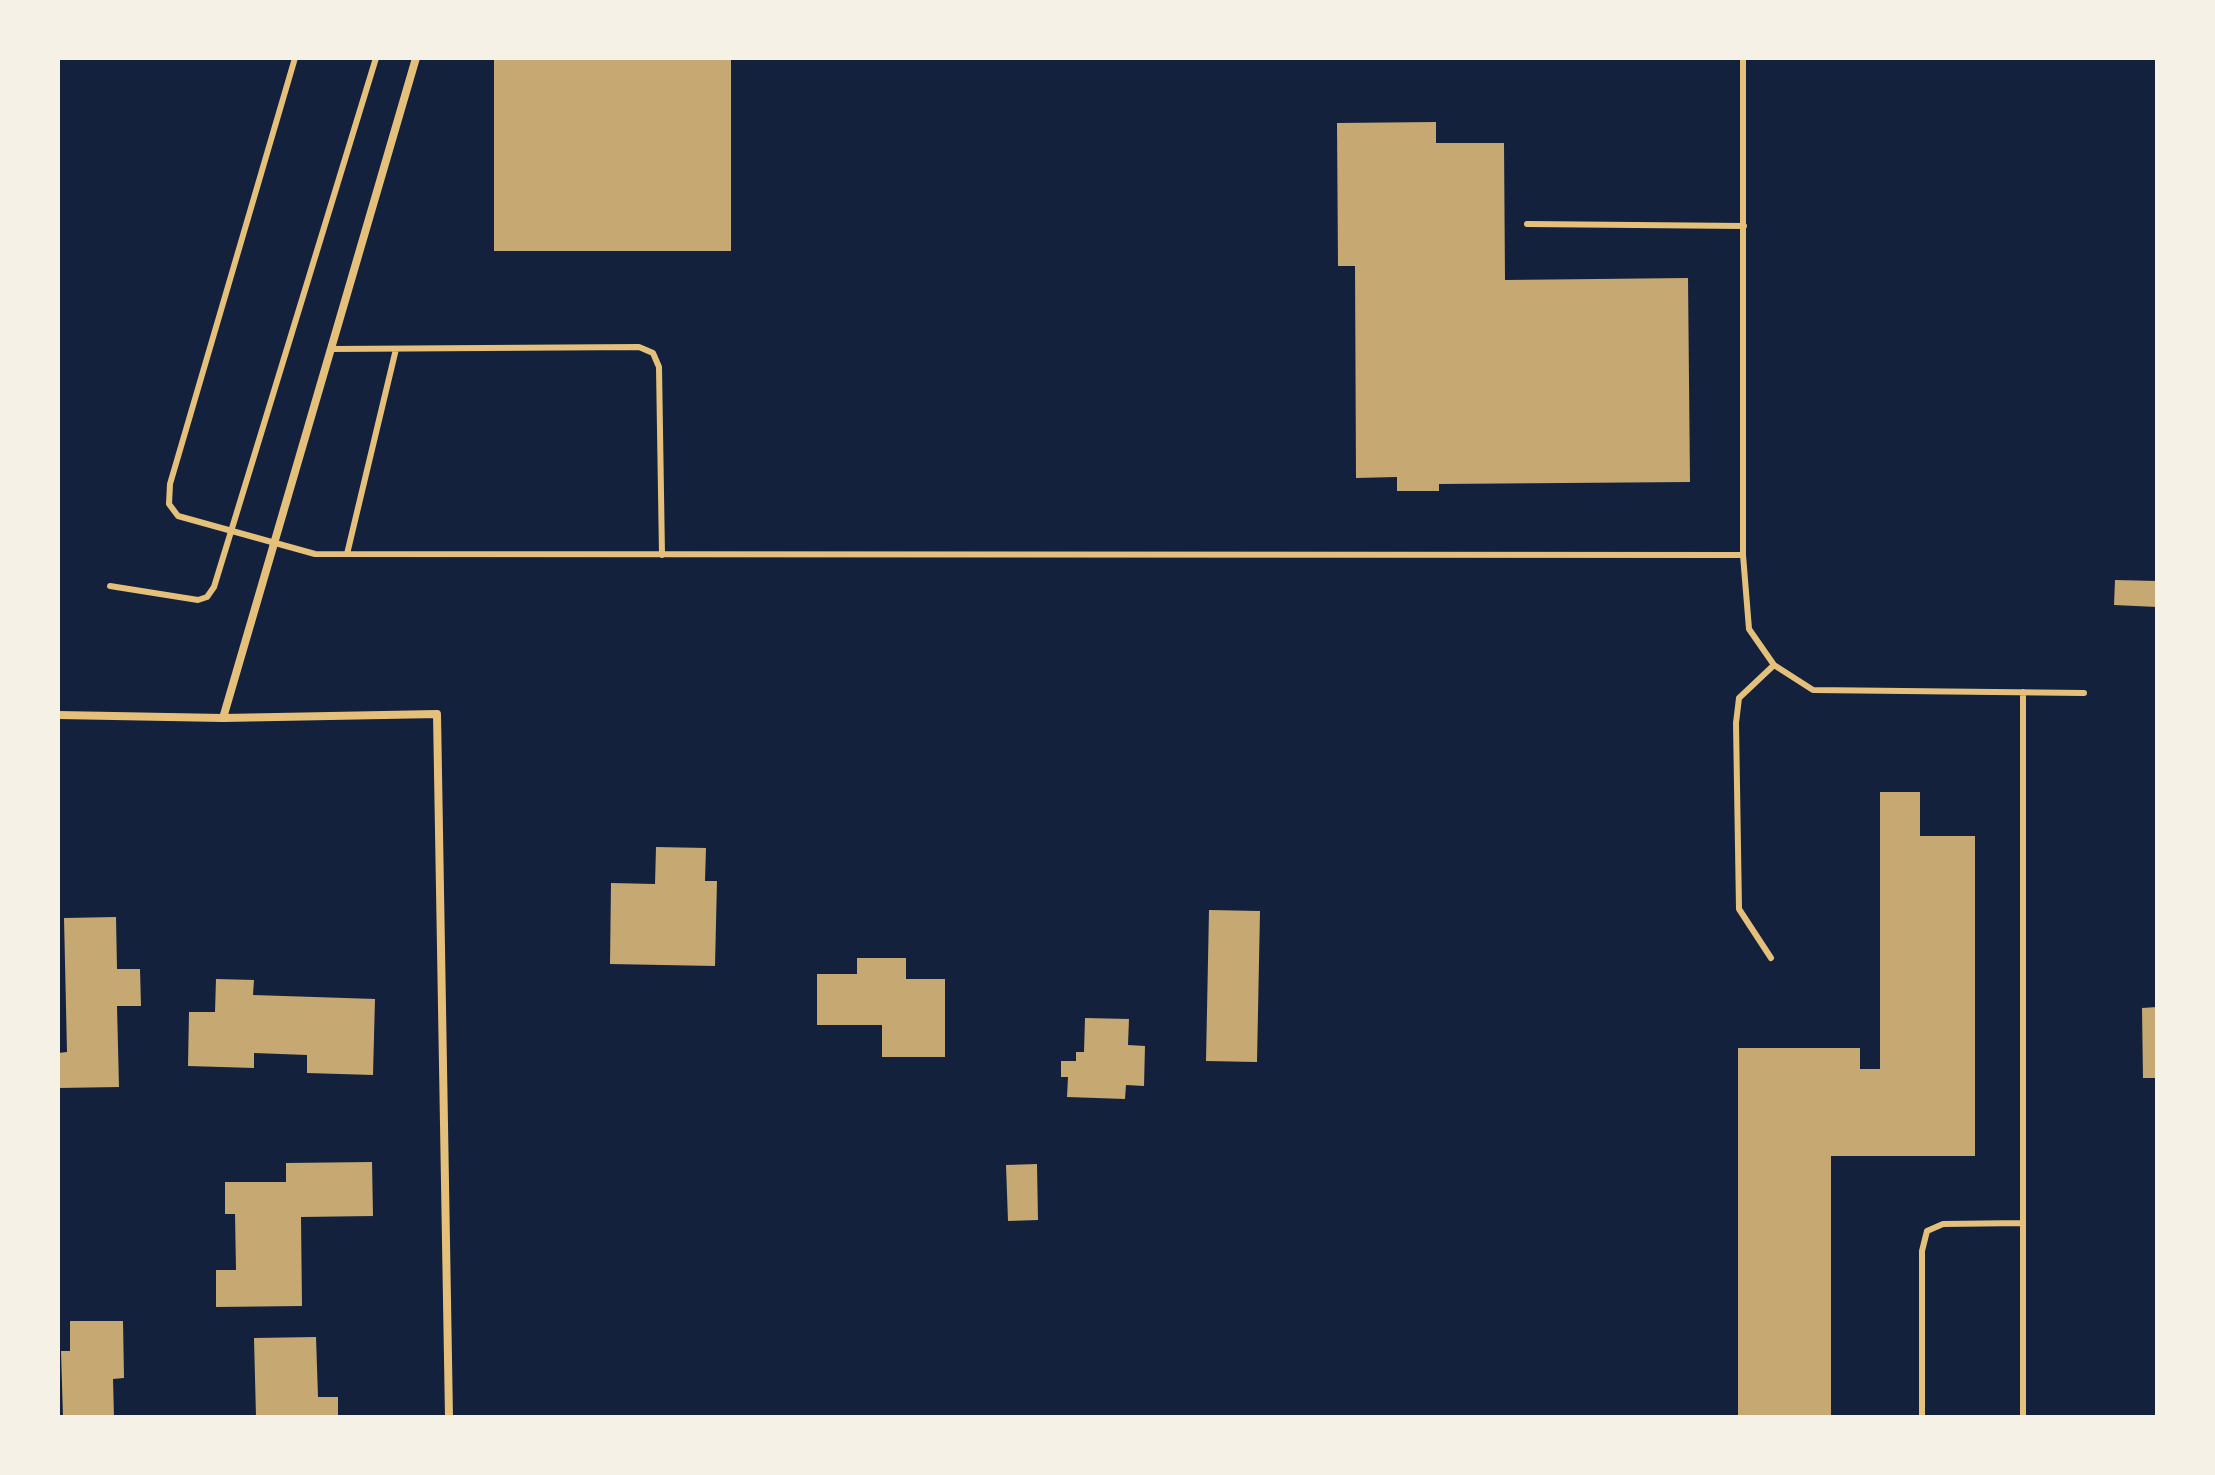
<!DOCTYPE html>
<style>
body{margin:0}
#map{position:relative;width:2215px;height:1475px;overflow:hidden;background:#14213d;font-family:"Nunito Sans",sans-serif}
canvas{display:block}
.frame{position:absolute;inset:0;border:60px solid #f6f1e7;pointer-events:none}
</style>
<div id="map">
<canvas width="2215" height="1475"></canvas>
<div class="frame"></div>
</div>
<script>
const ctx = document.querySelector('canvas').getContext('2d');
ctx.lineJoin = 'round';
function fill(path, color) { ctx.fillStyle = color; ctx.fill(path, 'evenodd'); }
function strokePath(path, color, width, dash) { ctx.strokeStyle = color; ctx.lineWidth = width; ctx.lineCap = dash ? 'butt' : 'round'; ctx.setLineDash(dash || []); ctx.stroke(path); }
fill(new Path2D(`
 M494 58H731V251H494Z
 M1436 122V143H1504L1505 280 1688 278 1690 482 1439 484V491H1397V477L1356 478 1355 266H1338L1337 123Z
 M2115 580 2157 581V607L2114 605Z
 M1880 792H1920V836H1975V1156H1831V1417H1738V1048H1860V1069H1880Z
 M656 847 706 848 705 881H717L715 966 610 964 611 883 655 884Z
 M1209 910 1260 911 1257 1062 1206 1061Z
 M116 917 117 969H140L141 1006H117L119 1087 58 1088V1053L67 1052 64 918Z
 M857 958H906V979H945V1057H882V1025H817V974H857Z
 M216 979 254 980 253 995 375 999 373 1075 307 1073V1055L254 1053V1068L188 1066 189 1012H215Z
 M2157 1007V1078H2143L2142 1008Z
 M1085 1018 1129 1019 1128 1045 1145 1046 1144 1086 1126 1085 1125 1099 1067 1097 1068 1077H1061V1061H1076V1052H1084Z
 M372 1162 373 1216 301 1217 302 1306 216 1307V1270H236L235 1214H225V1182H286V1163Z
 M1037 1164 1038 1220 1008 1221 1006 1165Z
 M70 1321H123L124 1378 113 1379 114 1417H63L61 1351H70Z
 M316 1337 318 1397H338V1417H256L254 1338Z`), '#c6a872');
strokePath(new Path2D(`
 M295 58 170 484 169 504 178 516 315 554 1743 555V58
 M1527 224 1744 226
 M331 349 639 347 653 353 659 367 662 555
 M347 554 396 349
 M1743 555 1749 629 1774 665 1813 690 2084 693
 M110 586 198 600 207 597 214 587 376 58
 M2023 692V1417
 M1771 958 1739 909 1736 723 1739 698 1774 665
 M1922 1417V1251L1927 1231 1943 1224 2023 1223`), '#e5c07b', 6);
strokePath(new Path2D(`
 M58 715 223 718 437 714 449 1417
 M223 718 416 58`), '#e5c07b', 8);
</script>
